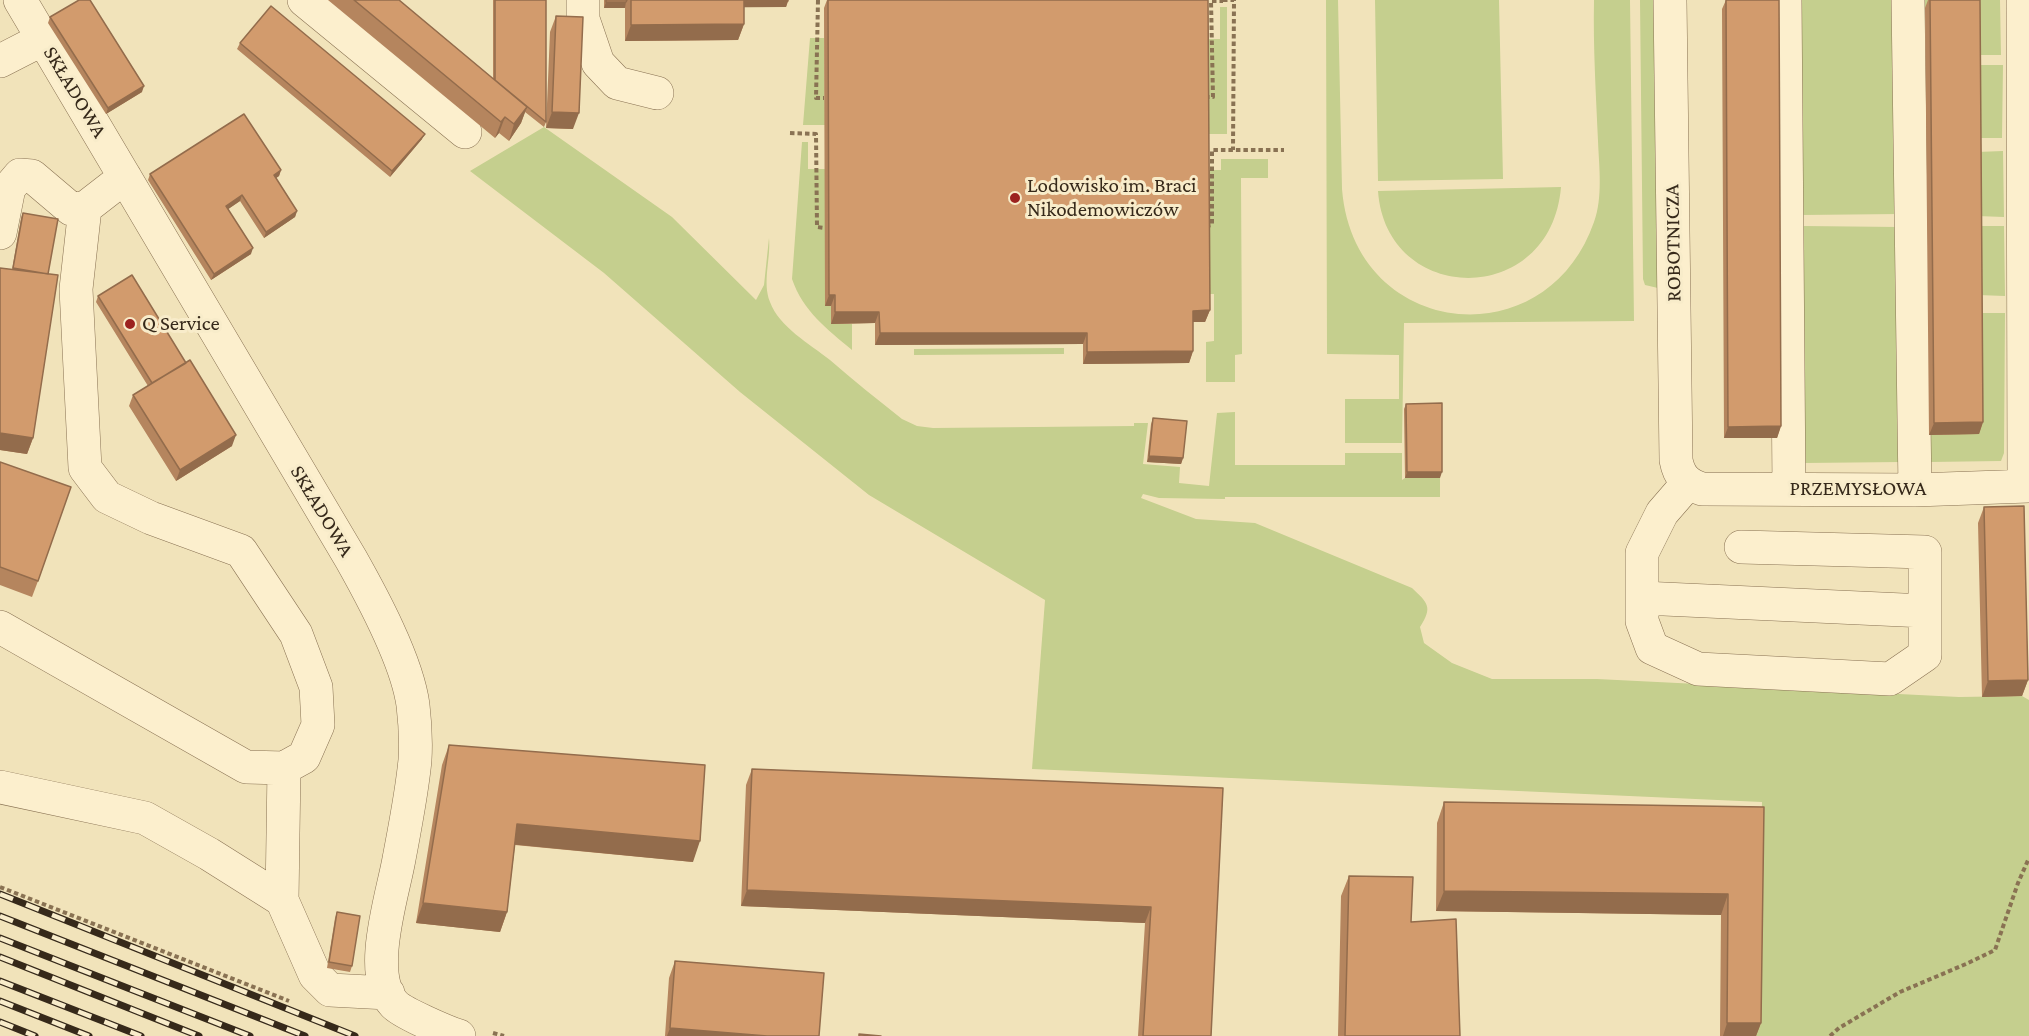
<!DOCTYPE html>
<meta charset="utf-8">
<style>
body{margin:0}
canvas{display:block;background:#f1e3ba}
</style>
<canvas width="2029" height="1036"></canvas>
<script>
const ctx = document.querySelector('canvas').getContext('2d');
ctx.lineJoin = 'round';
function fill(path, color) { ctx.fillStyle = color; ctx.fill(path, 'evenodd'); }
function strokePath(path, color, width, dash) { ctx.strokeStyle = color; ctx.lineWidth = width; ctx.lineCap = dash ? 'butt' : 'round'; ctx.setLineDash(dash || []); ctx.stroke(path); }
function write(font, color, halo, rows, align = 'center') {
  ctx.font = font + ' "Crimson Pro",serif'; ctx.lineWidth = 6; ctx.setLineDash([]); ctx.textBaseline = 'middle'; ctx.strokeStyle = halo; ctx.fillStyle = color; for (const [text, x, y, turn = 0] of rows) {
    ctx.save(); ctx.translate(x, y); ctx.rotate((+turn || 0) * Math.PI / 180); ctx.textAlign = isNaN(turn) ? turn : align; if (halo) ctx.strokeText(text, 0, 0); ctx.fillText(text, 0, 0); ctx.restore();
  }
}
fill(new Path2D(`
 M1326 0H1338L1342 189C1354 339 1546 360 1594 222 1603 197 1599 167 1598 141 1596 94 1593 47 1594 0H1630L1634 321 1404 323 1402 443H1345V399H1399V355L1327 354Z
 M1375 0H1499L1503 179 1378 181Z
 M1640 0H1654L1658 288 1645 285 1643 279Z
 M1798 0H1899L1900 214 1801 215Z
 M1925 0H2000L2001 55H1976L1925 8Z
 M1220 7H1227V134H1205L1204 39H1220Z
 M810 38H824L825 125H803Z
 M1976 65H2003L2002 138H1977Z
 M544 127 672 217 756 300 764 285 769 238C771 258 762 282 770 302 779 327 810 344 830 360 853 380 878 400 902 419L917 426 933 428 1134 426V423H1148L1143 464 1180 467 1179 483 1209 486 1217 413 1235 412V465H1345V453H1402V480L1405 478H1440V497H1225V499L1159 498 1143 494 1141 498 1196 519 1255 523 1412 588C1428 603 1433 607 1420 627L1424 643 1452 663 1492 679H1597L1959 697 2022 696 2029 700V1036H1756L1762 802 1032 769 1045 600 869 495 740 392 604 273 470 171Z
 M802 142H808V169H825V305L831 306V324H852V350C827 329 803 311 792 279Z
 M2003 151 2004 217 1977 216V152Z
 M1221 159H1268V178H1241L1242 354 1235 355V382H1206V342L1214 341V294H1205V170H1221Z
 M1561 187C1551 309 1386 306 1378 191Z
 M1803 226 1899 227 1902 462 1804 463Z
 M1977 226H2004L2005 296 1978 295Z
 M1978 313H2005L2004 453 2001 461 1930 462 1929 435 1979 433Z
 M1064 348V354L914 355V349Z`), '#c5cf8e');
const minor = new Path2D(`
 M20 0 351 559C373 598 407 661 413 705 415 722 416 743 415 760 412 792 405 827 399 859 393 894 366 974 394 1004 402 1013 447 1032 459 1036
 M304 0 465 132
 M583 0V19L598 63 617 83 657 93
 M1670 0 1676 460C1679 476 1686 484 1702 489L1915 490 2029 486
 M1785 0 1789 489
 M1908 0 1915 490
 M2023 0 2024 486
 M0 61 43 39
 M0 233 9 188 20 175 32 176 71 209 85 208 125 177
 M1688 483 1662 513 1642 553V621L1652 648 1698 669 1890 679 1925 655V552L1741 547
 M1642 598 1925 611
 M0 627 246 767 284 768 304 757 318 725 316 687 296 634 241 551 151 518 107 497 85 468 76 289 85 208
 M0 787 145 818 209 854 282 900 315 975 330 990 388 993
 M282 900 284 768`);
strokePath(minor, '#897253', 34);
strokePath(new Path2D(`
 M818 0 816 98H824
 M1223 0H1234L1233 150
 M1205 97H1213L1211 1H1223
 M790 133 816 134 817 227 825 228
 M1206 226 1212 225V150H1284
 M0 887 289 1001
 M493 1033 504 1036
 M1830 1036 1839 1028 1900 992 1966 964 1995 950 2018 883 2029 858`), '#897253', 4, [4.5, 3]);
strokePath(minor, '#fcefcd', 33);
const rail = new Path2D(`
 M0 894 355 1036
 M0 916 305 1036
 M0 938 250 1036
 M0 957 199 1036
 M0 981 141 1036
 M0 1001 89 1036
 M0 1022 35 1036`);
strokePath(rail, '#36291a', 7);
strokePath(rail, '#f8ecca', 4.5, [14]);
fill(new Path2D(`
 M328 0H399L493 79V0H546V122L544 127 525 112 521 123 509 141 499 133 495 138Z
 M604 0H788V1L786 7H744V24L738 40 625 41V8H604Z
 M827 0H1208L1210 310 1205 322H1193V351L1189 363 1083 364V344L875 345V323L831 324V306H825L824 8Z
 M1726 0H1779L1781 426 1777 438H1724L1722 9Z
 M1928 0H1980L1983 422 1979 434 1929 435 1925 8Z
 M556 16 573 129 546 128 550 32Z
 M50 17 142 92 106 114 48 23Z
 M240 43 422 139 390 177 237 49Z
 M281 170 279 176 276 178 297 211 295 217 264 238 240 201 228 209 251 254 211 280 148 180 150 174Z
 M23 213 48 274 33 438 27 454 0 450V268L12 270 21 218Z
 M98 296 232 446 176 481 129 406 133 395 148 386 96 302Z
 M1406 404 1440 478H1405L1404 409Z
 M1153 418 1183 458 1181 464 1147 462 1151 424Z
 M0 462 38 581 32 597 0 585Z
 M1984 507 2028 680 2022 696 1982 697 1978 523Z
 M449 745 693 862 515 845 507 912 500 932 416 923 442 765Z
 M752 769 1223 788 1211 1036H1138L1145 923 741 906 746 785Z
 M1444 802 1764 807 1761 1023 1756 1036H1720L1721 915 1436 911 1437 823Z
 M1349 876 1411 922 1460 1036H1338L1341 896Z
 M337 912 352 966 350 972 327 968 335 918Z
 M675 961 819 1036H665L669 978Z`), '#b5855e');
fill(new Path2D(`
 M788 1 786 7 631 8V2Z
 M606 2H626L625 8H604Z
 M744 24 738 40 625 41 631 25Z
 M144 86 142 92 106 114 108 108Z
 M527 107 521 123 509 141 514 124Z
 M552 112 579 113 573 129 546 128Z
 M505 117 499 133 495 138 501 122Z
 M425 134 422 139 390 177 392 171Z
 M281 170 279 176 272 181 274 175Z
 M242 195 240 201 224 212 226 206Z
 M297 211 295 217 264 238 266 232Z
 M253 248 251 254 211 280 214 274Z
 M829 295H835L831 306H825Z
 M1210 310 1205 322H1189L1193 311Z
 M835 312H879L875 323 831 324Z
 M880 333H1087L1083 344 875 345Z
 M1193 351 1189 363 1083 364 1087 352Z
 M1983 422 1979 434 1929 435 1934 423Z
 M1781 426 1777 438H1724L1728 427Z
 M0 433 33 438 27 454 0 450Z
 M236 435 232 446 176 481 180 470Z
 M1149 456 1183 458 1181 464 1147 462Z
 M1407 472H1442L1440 478H1405Z
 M2028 680 2022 696 1982 697 1988 681Z
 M517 824 700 841 693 862 509 844Z
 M747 890 1151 907 1145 923 741 906Z
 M1444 891 1728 894 1721 915 1436 911Z
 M423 903 507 912 500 932 416 923Z
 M1727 1023H1761L1756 1036H1723Z
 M670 1028 767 1036H667Z`), '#936c4c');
const building = new Path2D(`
 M79 0H90L144 86 108 108 50 17Z
 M354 0H399L527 107 514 124 505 117 501 122Z
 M495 0H546V122L495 80Z
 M606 0H627L626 2H606Z
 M631 0H744V24L631 25Z
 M744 0H788V1H744Z
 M828 0H1208L1210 310 1193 311V351L1087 352V333H880L879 312H835V295H829Z
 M1726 0H1779L1781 426 1728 427Z
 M1930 0H1980L1983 422 1934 423Z
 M271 6 425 134 392 171 240 43Z
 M556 16 583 17 579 113 552 112Z
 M244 114 281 170 274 175 297 211 266 232 242 195 226 206 253 248 214 274 150 174Z
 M23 213 58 219 48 274 13 268Z
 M0 268 58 275 33 438 0 433Z
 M132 275 186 363 152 383 98 296Z
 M190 360 236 435 180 470 133 395Z
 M1442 403V472H1407L1406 404Z
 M1153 418 1187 421 1183 458 1149 456Z
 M0 462 71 487 38 581 0 567Z
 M2024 506 2028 680 1988 681 1984 507Z
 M449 745 705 765 700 841 517 824 507 912 423 903Z
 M752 769 1223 788 1211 1036H1143L1151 907 747 890Z
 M1444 802 1764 807 1761 1023H1727L1728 894 1444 891Z
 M1349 876 1413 877 1411 922 1456 919 1460 1036H1345Z
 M337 912 360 916 352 966 329 962Z
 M675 961 824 973 819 1036H767L670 1028Z
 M859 1034 881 1036H859Z`);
fill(building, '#d29b6d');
strokePath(building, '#936c4c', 1.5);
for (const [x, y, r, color] of [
 [1015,198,6,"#9c221f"],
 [130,324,6,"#9c221f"]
]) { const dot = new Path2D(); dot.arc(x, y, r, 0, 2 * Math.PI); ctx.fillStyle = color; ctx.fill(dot); strokePath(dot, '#f8ecca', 2); }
write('21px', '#36291a', '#f8ecca', [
 ["SKŁADOWA",75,92,59],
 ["ROBOTNICZA",1673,243,-91],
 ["PRZEMYSŁOWA",1858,489],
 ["SKŁADOWA",322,511,59]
]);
write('21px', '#36291a', '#f8ecca', [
 ["Lodowisko im. Braci",1027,186],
 ["Nikodemowiczów",1027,210],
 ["Q Service",142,324]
], 'left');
</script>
